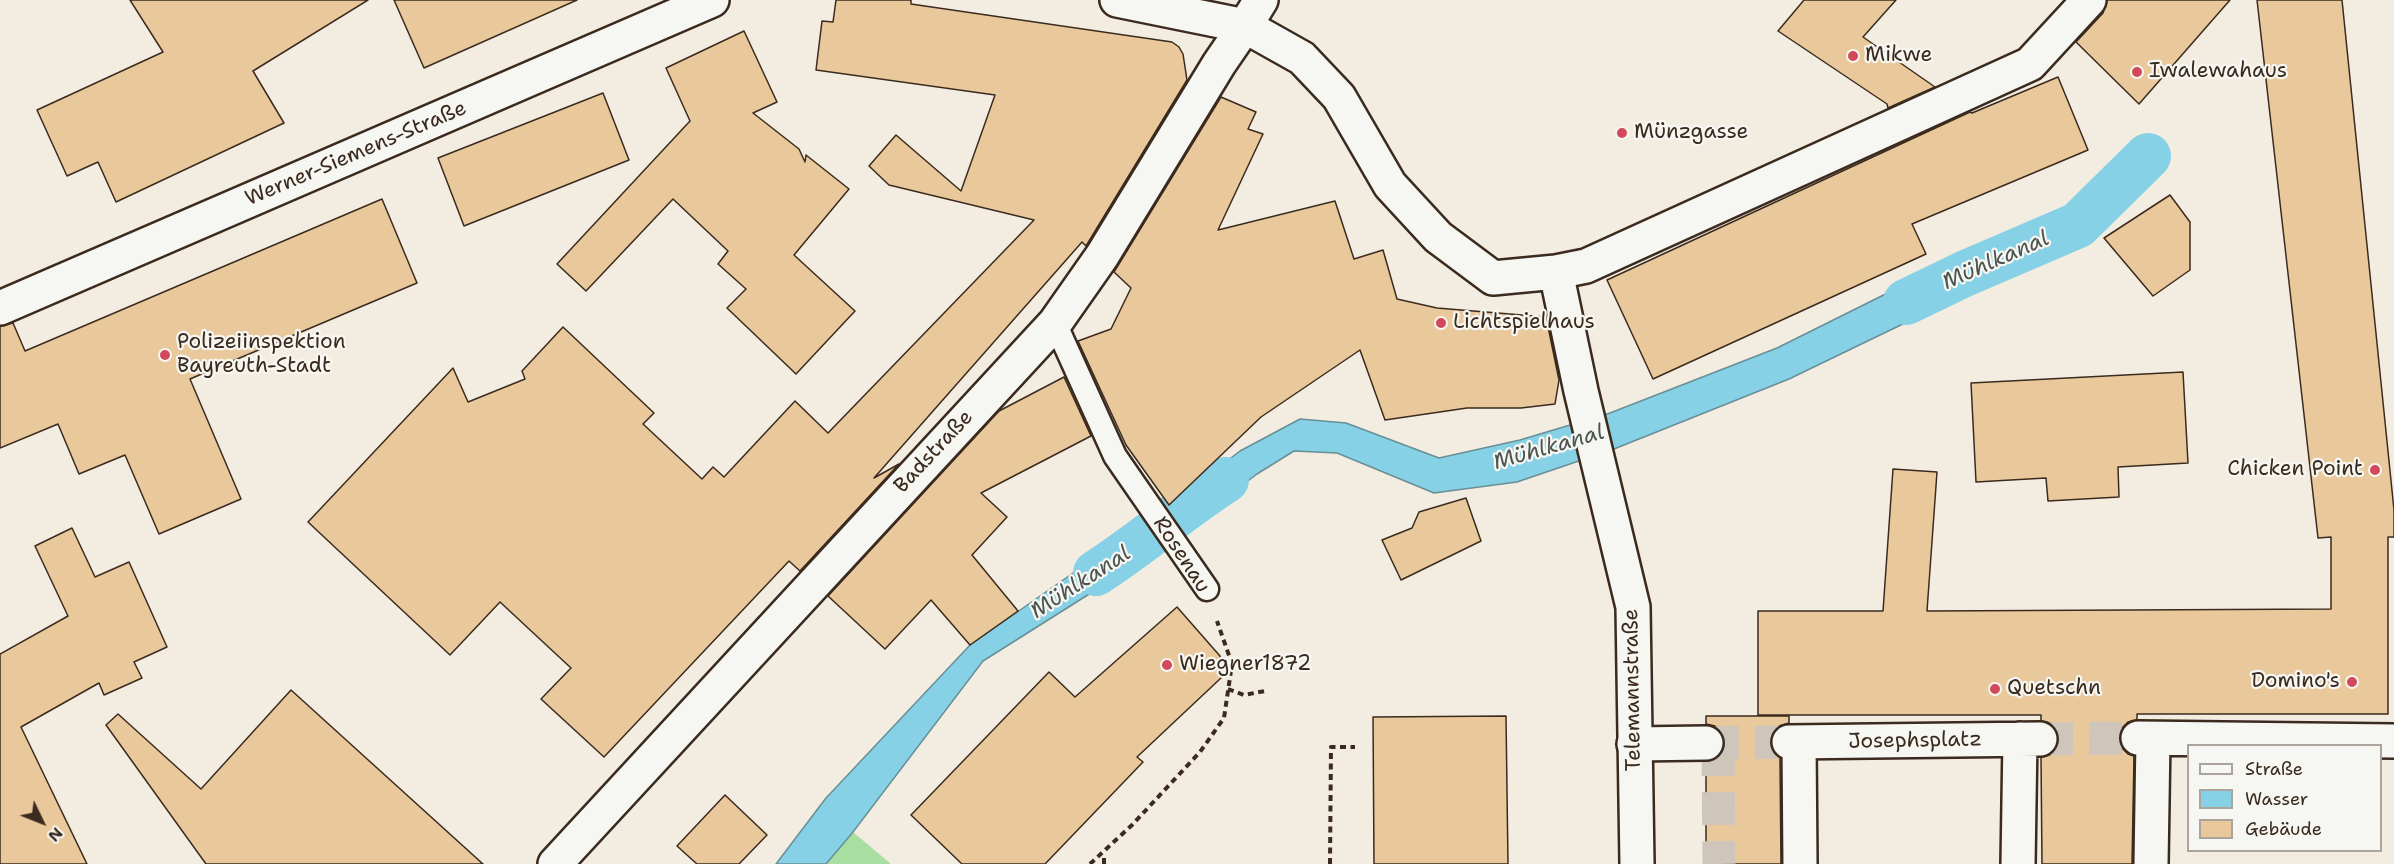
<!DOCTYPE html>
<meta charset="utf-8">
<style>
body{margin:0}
#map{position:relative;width:2394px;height:864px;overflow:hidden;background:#f3ede1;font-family:"Shantell Sans",sans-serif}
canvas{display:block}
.legend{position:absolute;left:2187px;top:744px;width:195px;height:108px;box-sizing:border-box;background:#f6f6f2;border:2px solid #aba49d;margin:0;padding:8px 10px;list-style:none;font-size:18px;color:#3b2a1e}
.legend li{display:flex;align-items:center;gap:12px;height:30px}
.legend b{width:30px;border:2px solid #aba49d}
.north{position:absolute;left:12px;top:792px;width:60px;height:60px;-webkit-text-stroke:4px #f6f6f2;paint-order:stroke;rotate:133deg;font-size:16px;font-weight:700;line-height:24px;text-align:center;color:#3b2a1e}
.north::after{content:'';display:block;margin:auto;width:21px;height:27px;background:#3b2a1e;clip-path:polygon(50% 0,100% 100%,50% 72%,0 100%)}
</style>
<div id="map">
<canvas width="2394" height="864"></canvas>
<ul class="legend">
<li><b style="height:8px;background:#f6f6f2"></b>Straße</li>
<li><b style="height:16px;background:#86d1e6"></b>Wasser</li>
<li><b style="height:16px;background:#e9c99b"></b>Gebäude</li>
</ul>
<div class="north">N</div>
</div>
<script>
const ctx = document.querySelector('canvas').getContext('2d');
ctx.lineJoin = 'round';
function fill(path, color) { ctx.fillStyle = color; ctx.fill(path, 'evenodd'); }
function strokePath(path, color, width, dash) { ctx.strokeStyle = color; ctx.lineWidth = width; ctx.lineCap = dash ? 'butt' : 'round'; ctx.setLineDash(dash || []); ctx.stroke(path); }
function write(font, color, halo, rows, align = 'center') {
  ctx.font = font + ' "Shantell Sans",sans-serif'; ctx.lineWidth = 4.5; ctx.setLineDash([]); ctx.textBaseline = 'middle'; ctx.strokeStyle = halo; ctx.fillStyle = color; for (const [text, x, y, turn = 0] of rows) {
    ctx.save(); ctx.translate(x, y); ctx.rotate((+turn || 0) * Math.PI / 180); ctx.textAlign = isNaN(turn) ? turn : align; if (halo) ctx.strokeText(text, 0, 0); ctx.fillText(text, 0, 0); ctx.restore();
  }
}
fill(new Path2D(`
 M853 832 891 864H826Z`), '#a8dea2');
const water = new Path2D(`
 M1960 257 1967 293 1789 379 1614 449 1517 482 1434 493 1337 453 1294 451 1257 474 1184 530 1167 507 1240 451 1300 419 1346 423 1439 458 1520 440 1610 413 1777 348Z
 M1139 527 1159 550 983 661 853 832 826 864H776L826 798 970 645Z`);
fill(water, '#86d1e6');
strokePath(water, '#688e96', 1.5);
strokePath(new Path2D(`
 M1906 302 1964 274 2078 225 2148 156
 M1096 573C1141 544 1181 509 1226 480`), '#86d1e6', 46);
const building = new Path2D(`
 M130 0H368L253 71 284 123 116 202 98 162 67 176 37 110 163 52Z
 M394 0H577L424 68Z
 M836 0H911V4L1172 42 1179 47 1183 54 1187 80 1086 246 1082 242 874 478 899 464 800 571 789 561 604 757 541 699 571 668 500 602 450 655 308 522 453 368 468 402 525 379 522 371 563 327 654 413 643 424 702 479 713 467 724 477 795 401 828 433 1034 220 889 185 869 166 896 135 961 191 995 95 816 70 822 21 833 22Z
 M1804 0H1896L1863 37 1935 87 1888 108 1887 104 1778 31Z
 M2107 0H2230L2139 104 2076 42 2103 13Z
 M2257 0H2342L2394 510V537H2388V714H2137V720L2128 722 2122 728 2119 737 2122 748 2128 754 2134 756 2132 864H2042L2041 757 2050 755 2056 749 2059 739 2056 729 2050 723 2041 721V715H1758V611H1883L1893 469 1937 472 1927 611 2331 609V537L2318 538Z
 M744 31 777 102 753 113 799 149 805 162 806 155 849 189 794 255 855 311 796 374 727 308 746 289 718 264 728 251 673 199 586 291 557 264 690 121 666 68Z
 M2058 77 2088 150 1912 224 1926 254 1653 379 1607 280 1970 112 1972 113Z
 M603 93 629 160 464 226 438 158Z
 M1221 97 1256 112 1248 129 1263 134 1218 230 1335 201 1354 259 1383 250 1397 299 1437 308 1546 317 1559 380 1555 404 1521 408H1467L1385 420 1360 350 1261 417 1169 505 1126 445 1078 341 1111 329 1131 288 1114 272Z
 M2170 195 2190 222V270L2153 296 2104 238Z
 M382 199 417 283 190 379 241 499 159 534 125 455 79 474 58 424 0 448V326L13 323 25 351Z
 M2183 372 2188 463 2118 467 2119 497 2048 501 2046 478 1976 482 1971 383Z
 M1064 377 1091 436 981 493 1007 517 972 555 1018 611 970 645 931 600 885 649 828 596 999 411Z
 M1466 498 1481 541 1401 580 1382 540 1412 528 1419 512Z
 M72 528 95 577 129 562 167 647 134 662 142 678 104 695 99 683 21 727 87 864H0V654L68 616 35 546Z
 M1177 607 1220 656 1221 678 1137 757 1143 762 1045 864H962L911 815 1049 672 1075 697Z
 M291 690 483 864H206L106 725 118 714 201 789Z
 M1506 716 1508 864H1374L1373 717Z
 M1706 716H1789V723L1779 726 1773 732 1770 742 1773 751 1780 759 1781 864H1706V762L1716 759 1722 753 1725 743 1722 733 1715 726 1706 724Z
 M725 795 767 835 739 864H697L677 846Z`);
fill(building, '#e9c99b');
strokePath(building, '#3b2a1e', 1.5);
strokePath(new Path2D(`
 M2040 739 2138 738
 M1706 743 1789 742
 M1718 743 1719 864`), '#cec6ba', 33, [33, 16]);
const service = new Path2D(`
 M1055 323 1115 456 1207 589`);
const pedestrian = new Path2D(`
 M1245 26 1261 0
 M2138 738 2394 741
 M1789 742 2040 739
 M1799 742 1800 864
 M1634 744 1706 743
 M2018 864 2020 739
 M2151 864 2153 739`);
const minor = new Path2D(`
 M1117 0 1245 26 1302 58 1339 97 1390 185 1438 237 1493 278 1556 272 1586 266 2030 64 2089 0
 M1556 272 1581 391 1633 607 1637 864
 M0 308 712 0
 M555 864 1055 323 1102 256 1219 64 1245 26`);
strokePath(service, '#3b2a1e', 27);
strokePath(pedestrian, '#3b2a1e', 38);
strokePath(minor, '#3b2a1e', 38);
strokePath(new Path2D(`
 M1228 689 1244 695 1265 691
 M1090 864 1132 825 1200 752 1224 718 1232 664 1217 621
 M1104 864V854
 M1330 864 1331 747H1355`), '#3b2a1e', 4, [6, 4.5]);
strokePath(service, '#f6f6f2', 22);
strokePath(pedestrian, '#f6f6f2', 33);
strokePath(minor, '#f6f6f2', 33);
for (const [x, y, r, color] of [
 [1853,56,6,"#d1495b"],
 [2137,72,6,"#d1495b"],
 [1622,133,6,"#d1495b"],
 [1441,323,6,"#d1495b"],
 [165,355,6,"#d1495b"],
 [2375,470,6,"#d1495b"],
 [1167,665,6,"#d1495b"],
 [2352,682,6,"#d1495b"],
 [1995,689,6,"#d1495b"]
]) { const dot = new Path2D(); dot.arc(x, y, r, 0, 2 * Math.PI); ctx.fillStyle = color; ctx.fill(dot); strokePath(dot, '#f6f6f2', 2); }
write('21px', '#3b2a1e', '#f6f6f2', [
 ["Mikwe",1865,56],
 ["Iwalewahaus",2149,72],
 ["Münzgasse",1634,133],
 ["Lichtspielhaus",1453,323],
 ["Polizeiinspektion",177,343],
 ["Bayreuth-Stadt",177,367],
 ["Chicken Point",2363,470,"right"],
 ["Wiegner1872",1179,665],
 ["Domino's",2340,682,"right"],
 ["Quetschn",2007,689]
], 'left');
write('21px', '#3b2a1e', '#f6f6f2', [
 ["Werner-Siemens-Straße",356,154,-23],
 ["Badstraße",934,452,-47],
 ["Rosenau",1181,555,57],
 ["Telemannstraße",1633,690,-91],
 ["Josephsplatz",1915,741,-1]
]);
write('italic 22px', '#4e5450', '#f6f6f2', [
 ["Mühlkanal",1996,261,-24],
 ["Mühlkanal",1549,448,-16],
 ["Mühlkanal",1081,583,-33]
]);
</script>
